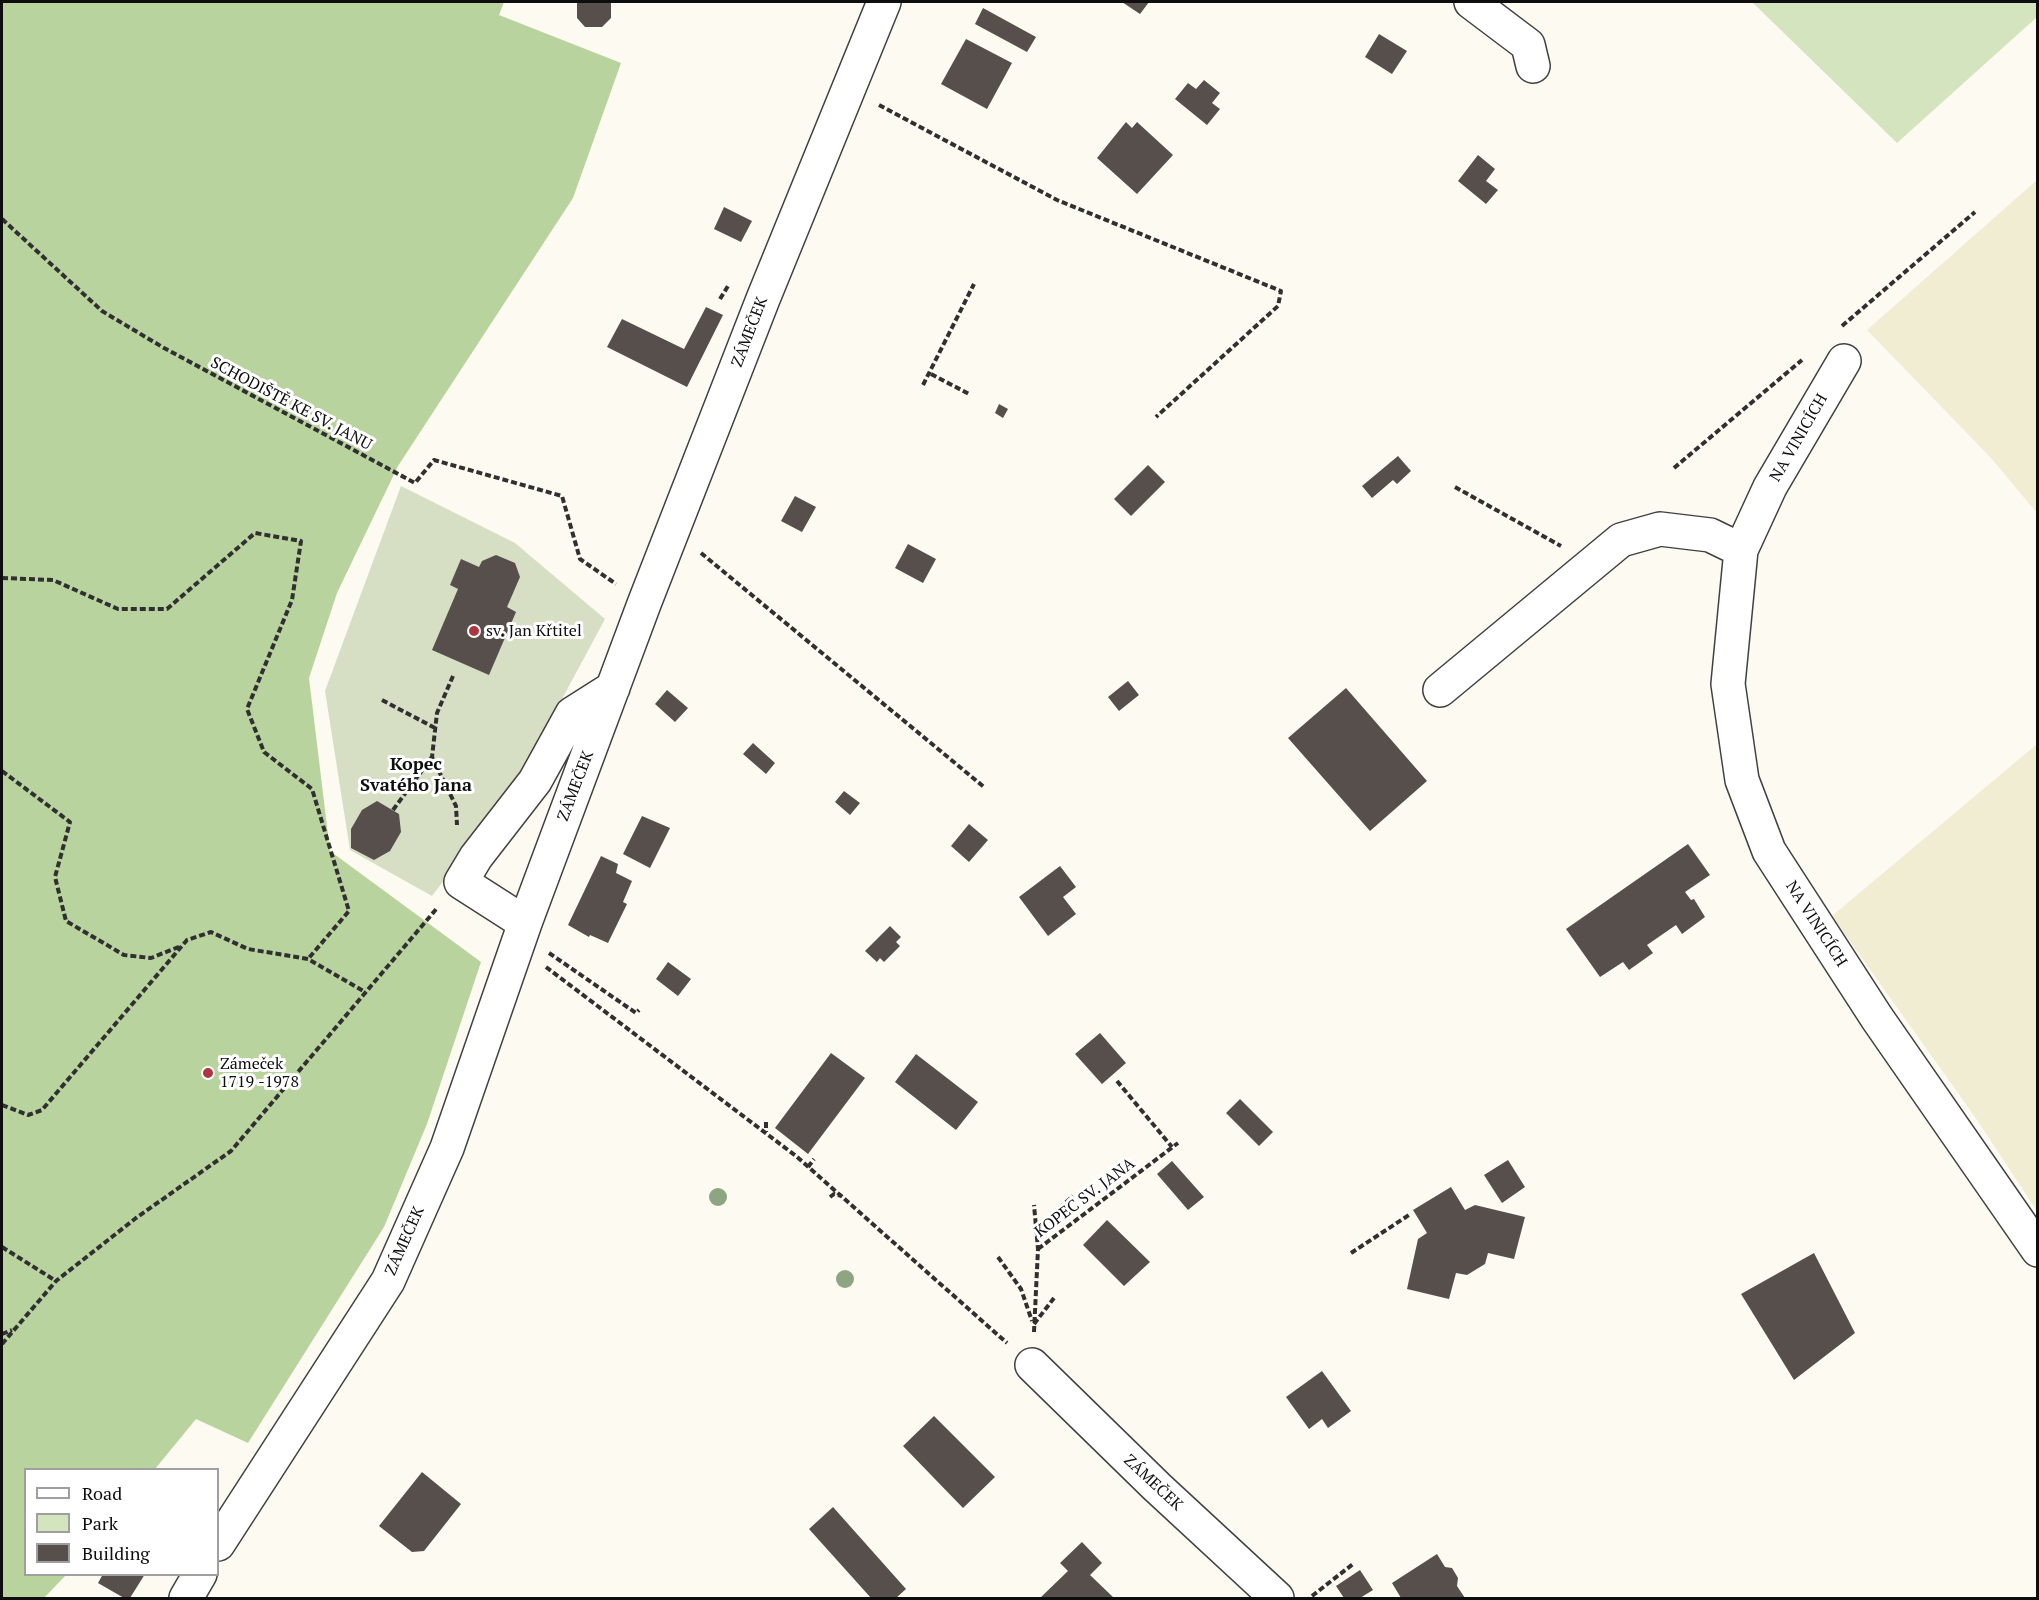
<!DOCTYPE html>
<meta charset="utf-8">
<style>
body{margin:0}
#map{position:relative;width:2039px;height:1600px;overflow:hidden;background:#fdfaf1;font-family:"PT Serif",serif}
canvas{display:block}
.frame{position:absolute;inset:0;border:3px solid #0e0e0e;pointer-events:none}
.legend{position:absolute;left:24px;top:1468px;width:195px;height:108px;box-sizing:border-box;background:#fff;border:2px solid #9f9f9f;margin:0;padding:8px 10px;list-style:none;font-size:18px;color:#0e0e0e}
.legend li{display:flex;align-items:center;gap:12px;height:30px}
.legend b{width:30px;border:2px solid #9f9f9f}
</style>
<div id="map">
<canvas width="2039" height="1600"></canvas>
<div class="frame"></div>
<ul class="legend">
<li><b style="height:8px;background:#fff"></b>Road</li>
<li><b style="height:16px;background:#d4e4be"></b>Park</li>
<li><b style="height:16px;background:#564f4c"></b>Building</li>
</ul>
</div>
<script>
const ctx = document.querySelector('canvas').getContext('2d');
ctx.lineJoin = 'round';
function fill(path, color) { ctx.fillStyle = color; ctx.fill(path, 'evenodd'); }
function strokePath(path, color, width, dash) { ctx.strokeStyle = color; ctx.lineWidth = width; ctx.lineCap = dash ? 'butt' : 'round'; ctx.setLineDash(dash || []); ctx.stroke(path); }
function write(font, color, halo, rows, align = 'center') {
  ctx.font = font + ' "PT Serif",serif'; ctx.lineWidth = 6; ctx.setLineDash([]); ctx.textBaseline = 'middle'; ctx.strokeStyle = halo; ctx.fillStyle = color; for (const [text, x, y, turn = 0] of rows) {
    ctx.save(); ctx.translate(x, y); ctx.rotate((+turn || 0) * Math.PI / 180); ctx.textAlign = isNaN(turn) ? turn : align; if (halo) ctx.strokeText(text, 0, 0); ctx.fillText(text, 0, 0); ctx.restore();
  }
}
fill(new Path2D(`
 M2037 180V513L1991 458 1867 330Z
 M2037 744V1211L1975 1117 1832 916Z`), '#f1edd3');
fill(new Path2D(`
 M1752 2H2037V17L1897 143Z`), '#d4e4be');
fill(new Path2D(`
 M2 2H504L499 15 621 63 573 198 398 466 337 593 309 678 330 851 481 962 427 1124 384 1227 248 1443 196 1419 155 1469 26 1470V1574L66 1575 44 1598H2Z`), '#b9d39f');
fill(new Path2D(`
 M401 486 515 543 605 619 513 790 432 896 350 850 325 691Z`), '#d6dec4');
fill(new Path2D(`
 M577 2H611V18L602 27H585L577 18Z
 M1122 2H1149L1140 14Z
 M983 8 1036 37 1027 52 975 24Z
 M1379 34 1407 51 1392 74 1365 57Z
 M966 39 1012 63 987 109 941 84Z
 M1204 80 1220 93 1212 103 1220 109 1207 125 1175 99 1188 83 1196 89Z
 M1126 122 1132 128 1137 122 1173 155 1137 194 1097 158Z
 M1478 155 1495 169 1486 181 1498 190 1486 204 1458 181Z
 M724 207 752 221 741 242 714 229Z
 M706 307 723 315 687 387 607 347 622 319 684 349Z
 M999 404 1008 409 1003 418 995 413Z
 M1398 456 1411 471 1397 484 1393 480 1372 498 1362 486Z
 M1148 465 1165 482 1131 516 1114 499Z
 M795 496 816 507 802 532 781 521Z
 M908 544 936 559 923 583 895 568Z
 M496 555 515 563 520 577 507 607 516 612 489 675 432 650 458 589 450 585 461 559 479 567 482 561Z
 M1128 681 1139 695 1119 711 1108 697Z
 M1346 688 1427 781 1370 831 1288 738Z
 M667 690 688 708 675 722 655 704Z
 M753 743 775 763 766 774 743 754Z
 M844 791 860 803 850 815 835 802Z
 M377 801 399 814 401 832 390 851 374 860 351 848V829L362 810Z
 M642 816 670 828 650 868 623 854Z
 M969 824 988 840 969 862 951 846Z
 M1688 844 1710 875 1685 892 1691 900 1694 899 1705 917 1682 934 1676 925 1647 945 1653 953 1629 970 1623 962 1600 977 1566 929Z
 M601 856 618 864 616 873 632 881 623 902 627 904 608 943 590 935 589 937 568 925Z
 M1060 866 1076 887 1063 897 1076 914 1048 936 1019 897Z
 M890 926 901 937 896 942 900 946 884 962 880 958 877 962 865 951Z
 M668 962 691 979 678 996 656 979Z
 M1100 1033 1126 1063 1102 1084 1075 1054Z
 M831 1053 865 1078 808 1154 775 1128Z
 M916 1054 978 1102 956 1130 895 1082Z
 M1240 1099 1273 1132 1259 1146 1226 1113Z
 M1508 1160 1525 1187 1502 1203 1484 1175Z
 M1172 1161 1204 1197 1188 1210 1157 1174Z
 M1451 1187 1465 1210 1475 1205 1525 1217 1514 1259 1488 1253 1485 1264 1467 1275 1456 1273 1449 1299 1407 1289 1418 1239 1427 1233 1413 1210Z
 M1107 1220 1150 1262 1124 1286 1083 1245Z
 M1814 1253 1855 1333 1794 1380 1741 1294Z
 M1322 1371 1351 1411 1328 1428 1322 1419 1309 1429 1286 1397Z
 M934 1416 995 1477 963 1508 903 1446Z
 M422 1472 461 1504 424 1551 412 1552 379 1526Z
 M833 1507 906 1589 896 1598H871L809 1529Z
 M1082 1542 1102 1563 1090 1575 1114 1598H1040L1068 1571 1060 1563Z
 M1437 1554 1445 1567 1452 1568 1458 1578 1457 1586 1465 1598H1401L1392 1583Z
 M1360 1570 1373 1590 1360 1598H1344L1336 1586Z
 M103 1574H145L130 1598H124L98 1583Z`), '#564f4c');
const minor = new Path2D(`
 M1471 2 1528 45 1533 66
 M1844 361 1770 487 1741 550 1728 684 1742 780 1769 851 1877 1018 2038 1250
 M1440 690 1621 540 1660 529 1710 535 1741 550
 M525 923 461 882 476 857 535 781 572 714 613 688
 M1032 1365 1157 1487 1277 1598
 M218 1544 388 1281 447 1148 525 923 644 604 763 299 884 2
 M186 1598 200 1574`);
strokePath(minor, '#414141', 36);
strokePath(new Path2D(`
 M879 105 1057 200 1281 291 1278 306 1156 417
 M2 219 102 311 164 348 415 483 434 460 562 496 580 559 616 584
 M720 299 728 286
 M1842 326 1975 212
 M931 374 969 394
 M923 385 974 284
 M1674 468 1802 360
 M1455 487 1561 546
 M701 553 984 787
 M2 578 53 580 118 609H167L255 533 301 541 292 600 247 709 264 752 312 789 349 911 308 959
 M453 676 437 713 432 757 456 806 457 825
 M382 700 435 728
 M2 771 70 822 55 877 66 921 124 955 151 958 181 946
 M393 810 432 757
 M549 953 636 1013 639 1010
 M546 967 796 1156 1007 1343
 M1117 1081 1172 1147
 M2 1105 28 1115 42 1110 187 940 211 932 248 949 308 959 365 992
 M766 1122V1132
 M808 1167 814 1159
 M830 1197 834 1194 842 1196
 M1037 1236 1049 1217 1073 1196
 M2 1247 56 1281
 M1038 1249 1178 1143
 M1351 1253 1409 1215
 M998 1257 1021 1289 1032 1321
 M1034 1324 1054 1298
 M1034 1332 1038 1249 1034 1205
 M2 1334 12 1330
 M2 1344 56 1281 136 1218 231 1151 438 907
 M1312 1596 1353 1564`), '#303030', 4, [6, 3]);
strokePath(minor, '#fff', 33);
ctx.fillStyle = '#8ea581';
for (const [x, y] of [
 [718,1197],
 [845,1279]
]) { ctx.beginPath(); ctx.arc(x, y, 9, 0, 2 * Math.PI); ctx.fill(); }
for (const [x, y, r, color] of [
 [474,631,6,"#af3541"],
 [208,1073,6,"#af3541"]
]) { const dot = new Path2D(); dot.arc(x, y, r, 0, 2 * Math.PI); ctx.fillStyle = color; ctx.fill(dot); strokePath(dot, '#fff', 2); }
write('16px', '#0e0e0e', '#fff', [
 ["ZÁMEČEK",750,332,-69],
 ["SCHODIŠTĚ KE SV. JANU",291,404,28],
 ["NA VINICÍCH",1799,438,-60],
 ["ZÁMEČEK",576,786,-69],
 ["NA VINICÍCH",1816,924,57],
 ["KOPEC SV. JANA",1085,1198,-37],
 ["ZÁMEČEK",405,1241,-66],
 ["ZÁMEČEK",1153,1483,43]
]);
write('16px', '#0e0e0e', '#fff', [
 ["sv. Jan Křtitel",486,631],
 ["Zámeček",220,1064],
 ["1719 -1978",220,1082]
], 'left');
write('bold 18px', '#0e0e0e', '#fff', [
 ["Kopec",416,765],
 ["Svatého Jana",416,786]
]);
</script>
